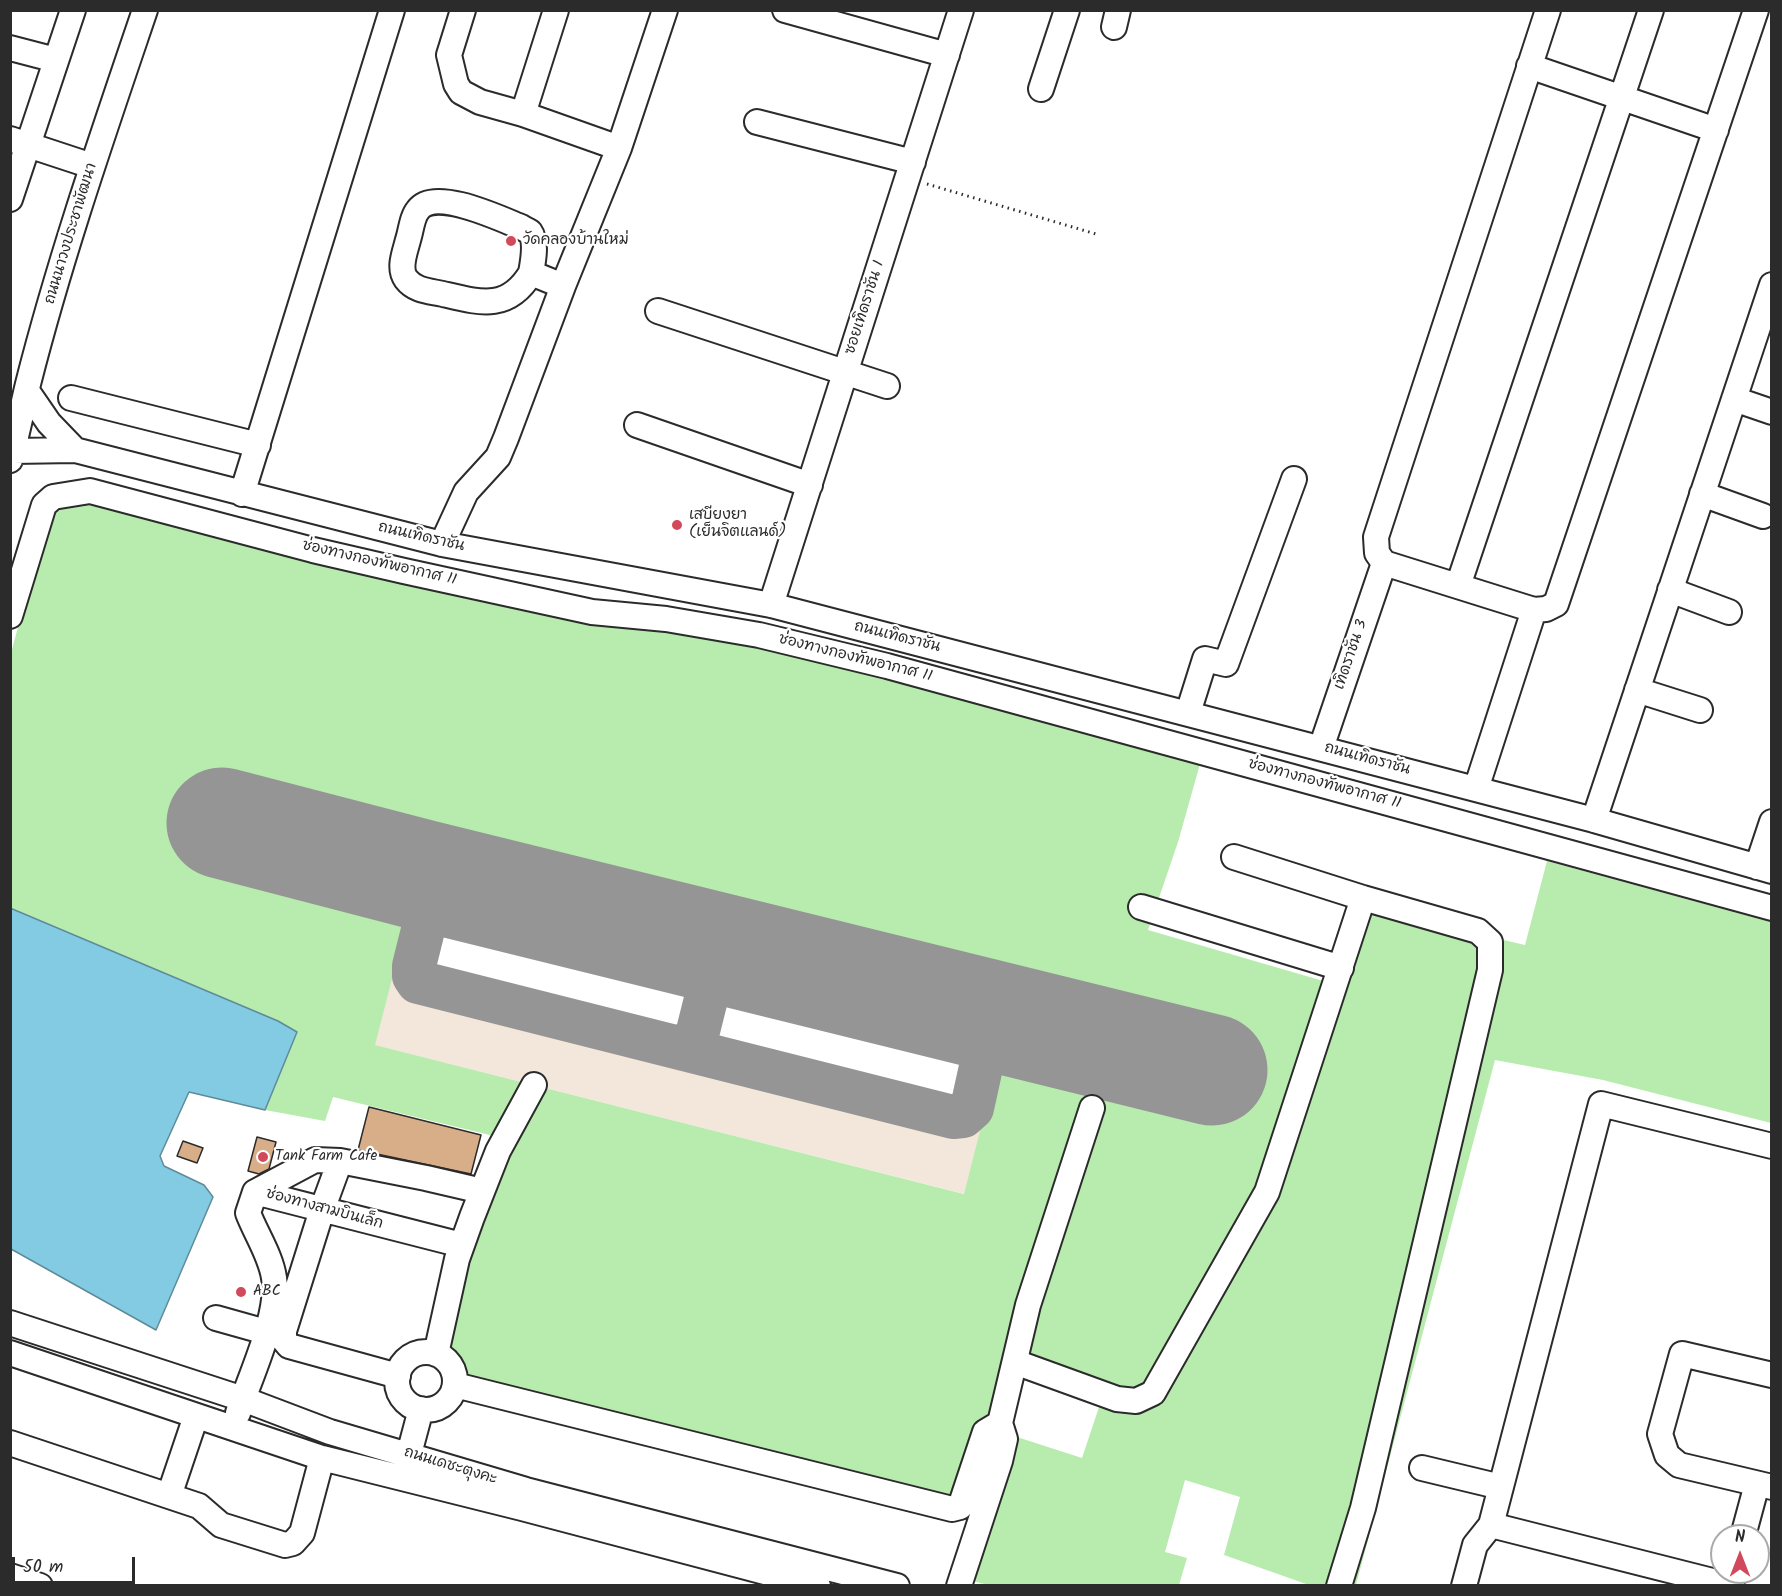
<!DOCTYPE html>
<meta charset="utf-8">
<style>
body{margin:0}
#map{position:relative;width:1782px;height:1596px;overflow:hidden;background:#fff;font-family:Kalam,sans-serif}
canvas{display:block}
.frame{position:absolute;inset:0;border:12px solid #2b2b2b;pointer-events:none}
.north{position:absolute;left:1710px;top:1524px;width:60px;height:60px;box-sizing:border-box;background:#fff;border:2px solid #aaa;border-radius:50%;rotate:0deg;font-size:16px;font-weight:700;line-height:24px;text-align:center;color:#2b2b2b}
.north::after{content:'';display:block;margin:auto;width:21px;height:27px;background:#d1495b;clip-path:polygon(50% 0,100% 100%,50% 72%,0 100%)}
.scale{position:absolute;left:12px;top:1557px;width:123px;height:27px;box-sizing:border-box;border:3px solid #2b2b2b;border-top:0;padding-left:8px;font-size:18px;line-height:21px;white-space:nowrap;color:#2b2b2b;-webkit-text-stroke:4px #fff;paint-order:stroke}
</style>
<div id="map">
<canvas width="1782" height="1596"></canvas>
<div class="frame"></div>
<div class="north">N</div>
<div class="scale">50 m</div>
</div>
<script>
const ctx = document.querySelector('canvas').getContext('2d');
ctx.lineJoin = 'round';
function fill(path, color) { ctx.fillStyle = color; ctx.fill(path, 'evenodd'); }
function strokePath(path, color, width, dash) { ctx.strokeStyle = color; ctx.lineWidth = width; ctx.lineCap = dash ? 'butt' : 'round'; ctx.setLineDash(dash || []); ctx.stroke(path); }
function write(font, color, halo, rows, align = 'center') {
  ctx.font = font + ' Kalam,"Playpen Sans Thai",sans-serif'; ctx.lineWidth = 4.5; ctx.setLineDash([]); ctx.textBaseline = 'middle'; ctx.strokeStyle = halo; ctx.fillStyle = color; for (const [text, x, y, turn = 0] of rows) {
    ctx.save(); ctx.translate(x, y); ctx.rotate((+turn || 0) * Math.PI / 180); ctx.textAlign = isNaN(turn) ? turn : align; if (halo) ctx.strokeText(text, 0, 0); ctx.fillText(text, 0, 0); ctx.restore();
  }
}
fill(new Path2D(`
 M412 901 442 909 426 972 680 1036 697 972 729 980 714 1040 951 1100 966 1038 1001 1048 965 1194 374 1045Z`), '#f3e7db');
fill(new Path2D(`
 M83 501 611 622 834 660 1200 764 1178 842 1148 930 1344 987 1368 912H1383L1525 945 1547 861 1771 922V1123L1603 1080 1495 1060 1356 1585H1309L1224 1555 1240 1497 1185 1480 1165 1552 1187 1558 1179 1585H988L973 1581 1017 1437 1082 1458 1107 1383 1008 1351 976 1504 850 1470 471 1378 455 1357 448 1339 461 1273 491 1182 541 1087 964 1194 1001 1048 1214 1101 1229 1043 218 791 202 849 412 901 375 1045 525 1083 494 1136 333 1097 325 1121 265 1110 297 1032 278 1021 11 908V653L46 523C55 508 67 504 83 501Z`), '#b7ecae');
const water = new Path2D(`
 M10 908 278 1021 297 1032 265 1110 189 1092 160 1156 164 1166 204 1185 213 1197 156 1330 11 1249Z`);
fill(water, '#82cbe3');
strokePath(water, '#5f8b99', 1.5);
strokePath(new Path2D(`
 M422 875 430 889V902L414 966V976L418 982 953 1117 963 1116 972 1108 988 1035 991 1030 1010 1020
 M683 1049 697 1035 715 963 730 951`), '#959595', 44);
strokePath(new Path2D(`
 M222 823 422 875 1212 1070`), '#959595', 111);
const building = new Path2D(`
 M369 1107 481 1135 471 1174 358 1150Z
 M257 1137 276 1142 269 1169 259 1174 248 1171Z
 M183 1141 203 1148 197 1163 177 1156Z`);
fill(building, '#d7ae88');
strokePath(building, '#2b2b2b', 1.5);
const minor = new Path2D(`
 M463 10 449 55 456 84 461 92 480 102 523 114 619 148
 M785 10 947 55
 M1548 10 1376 537 1377 553 1384 563 1534 610 1546 609 1556 604 1756 10
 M1114 27 1118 10
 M10 48 56 60
 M1529 66 1716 130
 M1041 89 1067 10
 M523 114 556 10
 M757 122 913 162
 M10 139 92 166
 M10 199 73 10
 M531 273C508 311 481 303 443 294 430 291 415 291 406 279 398 268 405 252 408 240 411 231 412 217 418 210 434 187 501 219 521 227 524 229 527 230 530 232 537 242 533 262 531 273L563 286
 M658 311 887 386
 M27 391 49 423 75 450
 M71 398 258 445
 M1734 399 1772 412
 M637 425 810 485
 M13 451 75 450 442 544 771 605 1594 820 1772 871
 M10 460C17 435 22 409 28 384 60 258 103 134 145 10
 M242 494 392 10
 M1702 494 1763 516
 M442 544 466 492 498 457 506 438 563 286 619 148 665 10
 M1458 586 1651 10
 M1670 590 1729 612
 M771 605 961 10
 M10 616 44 505 53 497 90 491 313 550 404 571 592 612 666 619 759 635 887 666 1772 908
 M1637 690 1700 710
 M1188 713 1205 659 1226 664 1294 479
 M1321 748 1384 563
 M1476 789 1534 610
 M1594 820 1772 285
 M1234 857 1363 898
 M1757 867 1772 822
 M1141 907 1341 968
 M340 1161 322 1210 284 1331V1340L289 1346 398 1376
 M255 1192 315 1160 340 1161 426 1178 482 1191
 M216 1318 266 1332
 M10 1323 243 1399 330 1432 526 1490 897 1586
 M397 1381a29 29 0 1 1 58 0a29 29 0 1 1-58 0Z
 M10 1353 322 1458 522 1508 818 1586
 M436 1354 457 1259 472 1217 498 1151 534 1085
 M1015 1362 1117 1399 1136 1401 1153 1393 1267 1192 1363 898 1478 931 1490 942V970L1363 1508 1339 1586
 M1772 1375 1682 1354 1660 1434 1667 1455 1679 1465 1772 1487
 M455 1385 952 1509 960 1507 985 1432 1000 1423 1028 1305 1092 1108
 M238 1413C250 1377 280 1314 274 1278 271 1256 256 1234 248 1213L255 1192 462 1245
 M10 1443 199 1506 221 1525 285 1545 293 1543 302 1533 322 1458
 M409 1454 421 1409
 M1422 1468 1501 1487
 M169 1496 196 1416
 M1491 1525 1732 1586
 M1743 1536 1757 1484
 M10 1576 40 1586
 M959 1586 1000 1461 1005 1439 1000 1423
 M1464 1586 1475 1545 1491 1525 1601 1104 1772 1146`);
strokePath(minor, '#2b2b2b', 28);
strokePath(new Path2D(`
 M927 184 1096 234`), '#2b2b2b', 3, [1.5, 4.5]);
strokePath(minor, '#fff', 24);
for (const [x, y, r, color] of [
 [511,241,6,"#d1495b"],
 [677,525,6,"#d1495b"],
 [263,1157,6,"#d1495b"],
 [241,1292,6,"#d1495b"]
]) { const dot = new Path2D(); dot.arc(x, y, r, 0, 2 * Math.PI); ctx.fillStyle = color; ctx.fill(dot); strokePath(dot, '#fff', 2); }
write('15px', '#2b2b2b', '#fff', [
 ["ถนนนาวงประชาพัฒนา",72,234,-73],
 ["ซอยเทิดราชัน 1",866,308,-72],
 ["ถนนเทิดราชัน",421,538,13],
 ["ช่องทางกองทัพอากาศ 11",379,564,13],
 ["ถนนเทิดราชัน",897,638,14],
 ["เทิดราชัน 3",1352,655,-71],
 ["ช่องทางกองทัพอากาศ 11",855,659,14],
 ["ถนนเทิดราชัน",1367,760,15],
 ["ช่องทางกองทัพอากาศ 11",1324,785,15],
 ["ช่องทางสามบินเล็ก",324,1210,15],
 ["ถนนเดชะตุงคะ",450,1467,17]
]);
write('15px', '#2b2b2b', '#fff', [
 ["วัดคลองบ้านใหม่",523,241],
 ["เสบียงยา",689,516],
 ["(เย็นจิตแลนด์)",689,533],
 ["Tank Farm Cafe",275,1157],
 ["ABC",253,1292]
], 'left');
</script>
